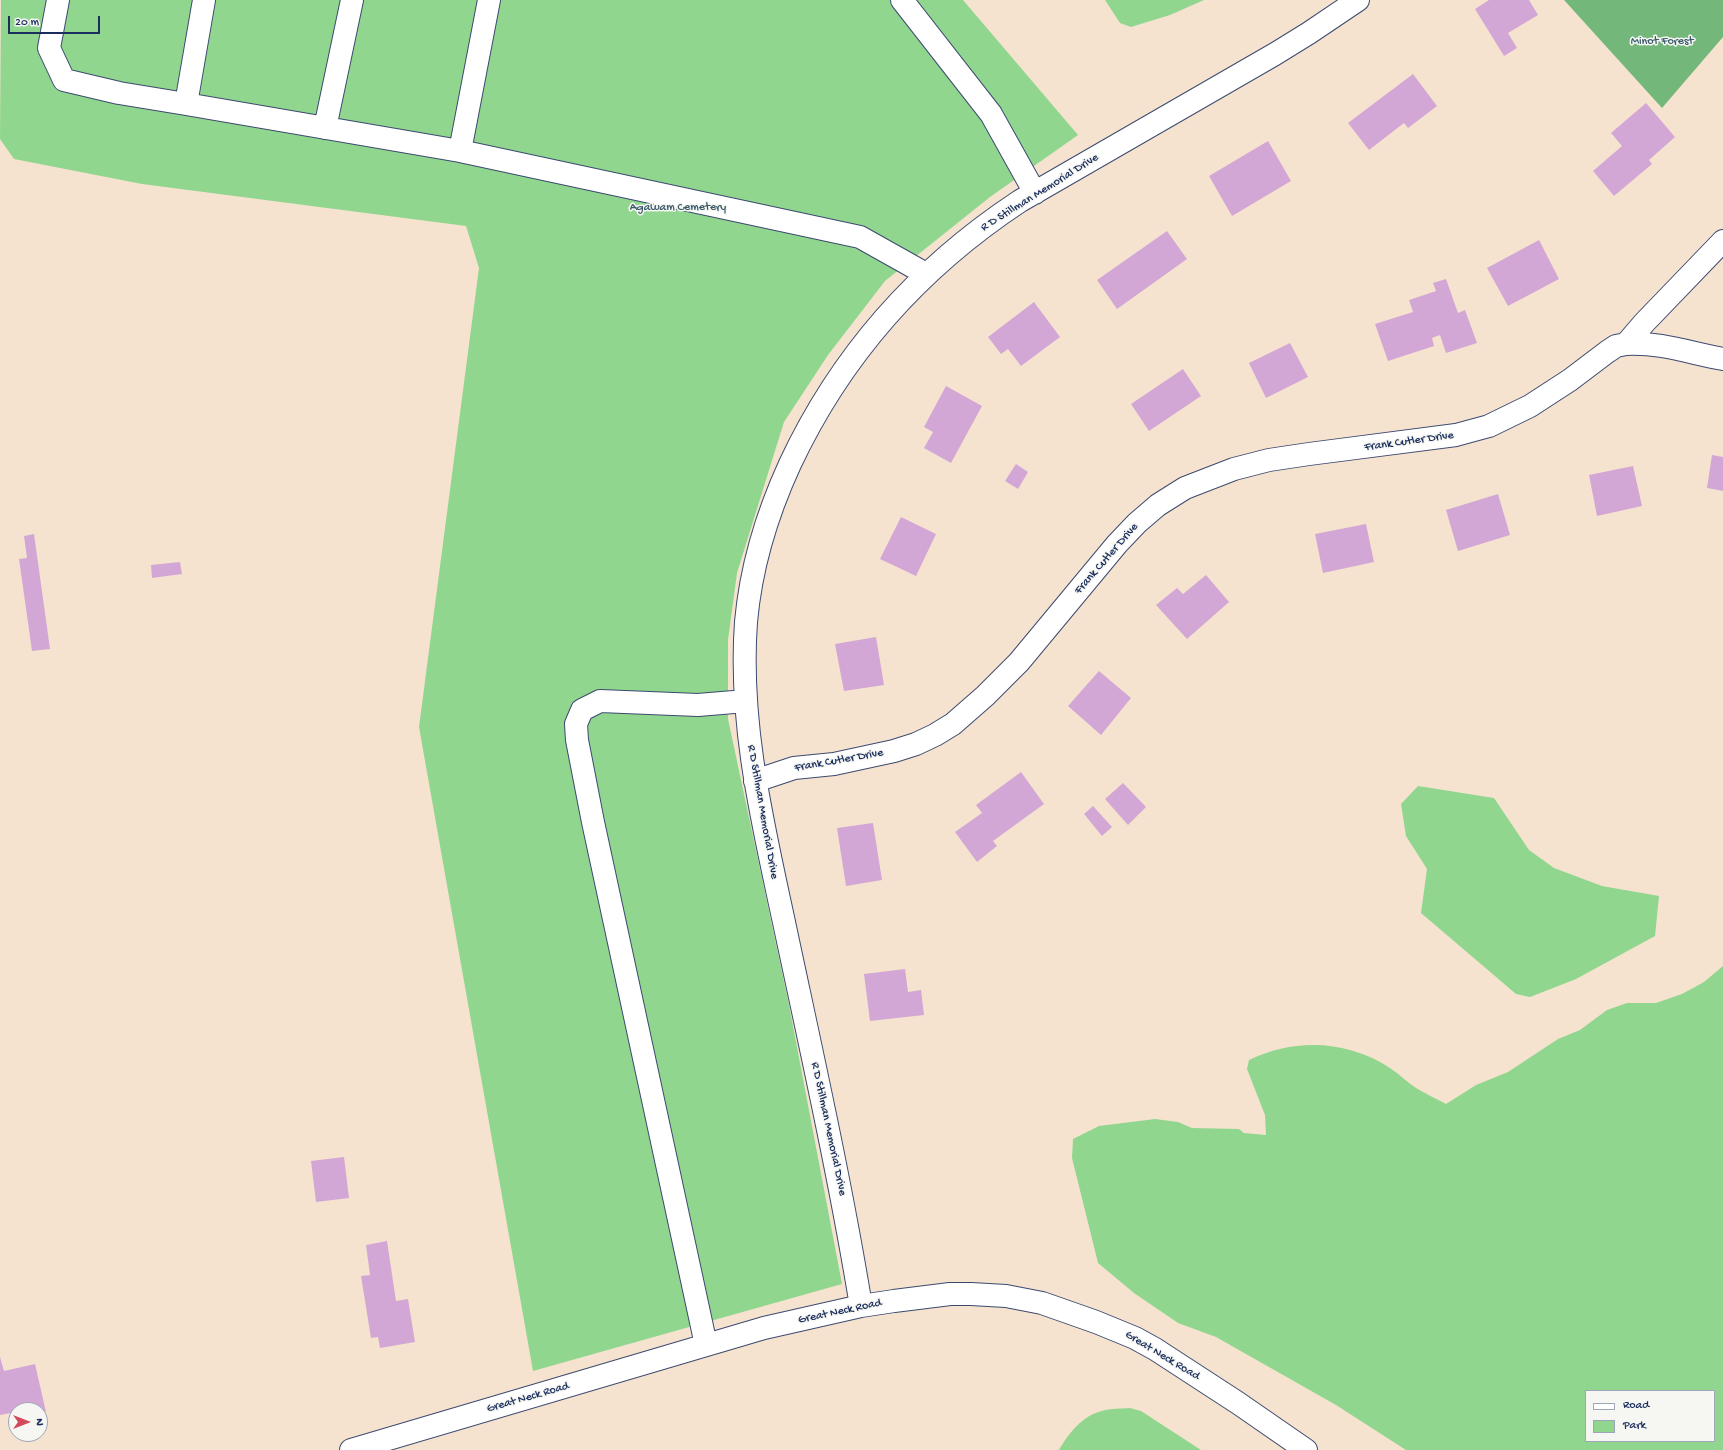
<!DOCTYPE html>
<style>
body{margin:0}
#map{position:relative;width:1723px;height:1450px;overflow:hidden;background:#f5e3cf;font-family:"Gochi Hand",sans-serif}
canvas{display:block}
.legend{position:absolute;left:1585px;top:1390px;width:130px;height:52px;box-sizing:border-box;background:#f6f6f2;border:1px solid #9ea6b7;margin:0;padding:5px 7px;list-style:none;font-size:12px;color:#1b2f5e}
.legend li{display:flex;align-items:center;gap:8px;height:20px}
.legend b{width:20px;border:1px solid #9ea6b7}
.north{position:absolute;left:8px;top:1402px;width:40px;height:40px;box-sizing:border-box;background:#f6f6f2;border:1px solid #9ea6b7;border-radius:50%;rotate:90deg;font-size:11px;font-weight:700;line-height:16px;text-align:center;color:#1b2f5e}
.north::after{content:'';display:block;margin:auto;width:14px;height:18px;background:#d1495b;clip-path:polygon(50% 0,100% 100%,50% 72%,0 100%)}
.scale{position:absolute;left:8px;top:16px;width:92px;height:18px;box-sizing:border-box;border:2px solid #1b2f5e;border-top:0;padding-left:5px;font-size:12px;line-height:14px;white-space:nowrap;color:#1b2f5e;-webkit-text-stroke:3px #f6f6f2;paint-order:stroke}
</style>
<div id="map">
<canvas width="1723" height="1450"></canvas>
<ul class="legend">
<li><b style="height:5px;background:#fff"></b>Road</li>
<li><b style="height:11px;background:#91d68f"></b>Park</li>
</ul>
<div class="north">N</div>
<div class="scale">20 m</div>
</div>
<script>
const ctx = document.querySelector('canvas').getContext('2d');
ctx.lineJoin = 'round';
function fill(path, color) { ctx.fillStyle = color; ctx.fill(path, 'evenodd'); }
function strokePath(path, color, width, dash) { ctx.strokeStyle = color; ctx.lineWidth = width; ctx.lineCap = dash ? 'butt' : 'round'; ctx.setLineDash(dash || []); ctx.stroke(path); }
function write(font, color, halo, rows, align = 'center') {
  ctx.font = font + ' "Gochi Hand",sans-serif'; ctx.lineWidth = 3; ctx.setLineDash([]); ctx.textBaseline = 'middle'; ctx.strokeStyle = halo; ctx.fillStyle = color; for (const [text, x, y, turn = 0] of rows) {
    ctx.save(); ctx.translate(x, y); ctx.rotate((+turn || 0) * Math.PI / 180); ctx.textAlign = isNaN(turn) ? turn : align; if (halo) ctx.strokeText(text, 0, 0); ctx.fillText(text, 0, 0); ctx.restore();
  }
}
fill(new Path2D(`
 M1 0H963L1078 135 990 197 885 281 828 355 784 422 737 573 728 640V719L789 1005 842 1284 533 1371 419 727 479 268 466 226 142 184 14 159 0 139Z
 M1105 0H1204L1170 15 1131 27 1120 23Z
 M1418 786 1494 798 1529 850 1554 868 1602 886 1659 896 1655 936 1576 979 1530 997 1516 994 1421 913 1427 869 1406 836 1401 804Z
 M1723 966V1450H1406L1336 1405 1216 1337 1178 1323 1134 1293 1098 1263 1072 1158 1073 1139 1099 1126 1155 1119 1178 1122 1192 1128 1239 1129 1244 1133 1266 1135 1265 1115 1247 1069 1249 1060C1295 1038 1347 1040 1390 1068 1399 1074 1407 1082 1416 1088 1426 1094 1437 1099 1446 1104L1476 1085 1508 1072 1558 1039 1580 1030 1607 1010 1627 1003H1656L1682 994 1704 982ZM1586 1391H1714V1441H1586Z
 M1130 1408 1141 1411 1201 1450H1059C1068 1434 1083 1415 1102 1411 1111 1408 1121 1409 1130 1408Z`), '#91d68f');
fill(new Path2D(`
 M1564 0H1723V37L1662 108Z`), '#74b77a');
fill(new Path2D(`
 M1489 0H1529L1538 15 1508 33 1517 48 1504 56 1475 9Z
 M1413 74 1437 106 1408 128 1404 123 1369 150 1348 123Z
 M1646 103 1675 137 1649 160 1652 164 1614 196 1593 171 1622 146 1611 133Z
 M1268 141 1291 181 1232 216 1209 176Z
 M1167 231 1187 259 1117 309 1097 280Z
 M1539 240 1559 279 1508 306 1487 268Z
 M1446 279 1458 313 1465 310 1477 343 1446 353 1440 335 1432 338 1434 346 1388 361 1375 324 1413 312 1409 300 1436 291 1433 283Z
 M1034 302 1060 337 1021 366 1008 349 1001 354 988 337Z
 M1290 343 1308 377 1266 398 1249 363Z
 M1183 369 1201 396 1149 431 1131 404Z
 M946 386 982 406 951 463 924 448 933 432 924 427Z
 M1712 455 1723 457V491L1707 488Z
 M1016 464 1028 472 1018 489 1005 481Z
 M1633 466 1642 506 1597 516 1589 475Z
 M1498 494 1510 535 1458 551 1446 510Z
 M901 517 936 534 916 576 880 559Z
 M1366 524 1374 562 1323 573 1315 534Z
 M34 534 50 649 32 651 19 559 27 558 24 536Z
 M180 562 182 574 152 578 151 565Z
 M1206 575 1229 602 1187 639 1156 605 1177 588 1183 594Z
 M876 637 884 685 844 691 835 644Z
 M1099 671 1131 698 1101 735 1068 706Z
 M1021 772 1044 804 993 841 997 846 977 862 955 832 982 813 976 805Z
 M1123 783 1146 807 1128 825 1105 799Z
 M1093 806 1112 827 1102 836 1084 814Z
 M873 823 882 880 846 886 837 828Z
 M905 969 908 992 921 990 924 1015 870 1021 864 974Z
 M344 1157 349 1198 316 1202 311 1161Z
 M387 1241 396 1301 408 1299 415 1342 380 1348 378 1337 371 1338 361 1276 370 1275 366 1245Z
 M0 1357 4 1371 35 1364 46 1412 40 1413V1410H16V1412L0 1415Z`), '#d3a7d5');
const minor = new Path2D(`
 M58 0 49 48 64 80 119 93 186 104
 M204 0 186 104 460 151 860 237 926 274
 M902 0 991 114 1035 193
 M325 128 352 0
 M460 151 489 0
 M1626 344C1660 342 1690 353 1723 359
 M755 781 794 768 834 764 894 751 916 744 935 735 953 724 985 696 1019 662 1117 544 1137 523 1158 505 1185 488 1234 469 1269 460 1309 454 1456 435 1489 426 1530 406 1570 380 1607 352 1616 346 1626 344 1644 323 1723 241
 M861 1306C841 1184 814 1063 788 941 766 836 738 730 746 622 751 566 767 514 790 464 841 355 920 267 1020 201L1275 54 1309 33 1358 0
 M706 1345 593 822 577 740 576 724 582 710 600 701 698 705 746 701
 M351 1450 764 1328 861 1306 894 1301 950 1294H971L1006 1296 1042 1303 1096 1322 1135 1338 1155 1349 1238 1403 1306 1450`);
strokePath(minor, '#3c4a6f', 24);
strokePath(minor, '#fff', 22);
write('12px', '#38596a', '#f6f6f2', [
 ["Minot Forest",1662,42],
 ["Agawam Cemetery",678,208]
]);
write('12px', '#1b2f5e', '#f6f6f2', [
 ["R D Stillman Memorial Drive",1040,193,-32],
 ["Frank Cutler Drive",1409,442,-8],
 ["Frank Cutler Drive",1107,559,-49],
 ["Frank Cutler Drive",839,761,-10],
 ["R D Stillman Memorial Drive",762,812,80],
 ["R D Stillman Memorial Drive",828,1129,78],
 ["Great Neck Road",840,1312,-12],
 ["Great Neck Road",1162,1356,31],
 ["Great Neck Road",528,1398,-16]
]);
</script>
